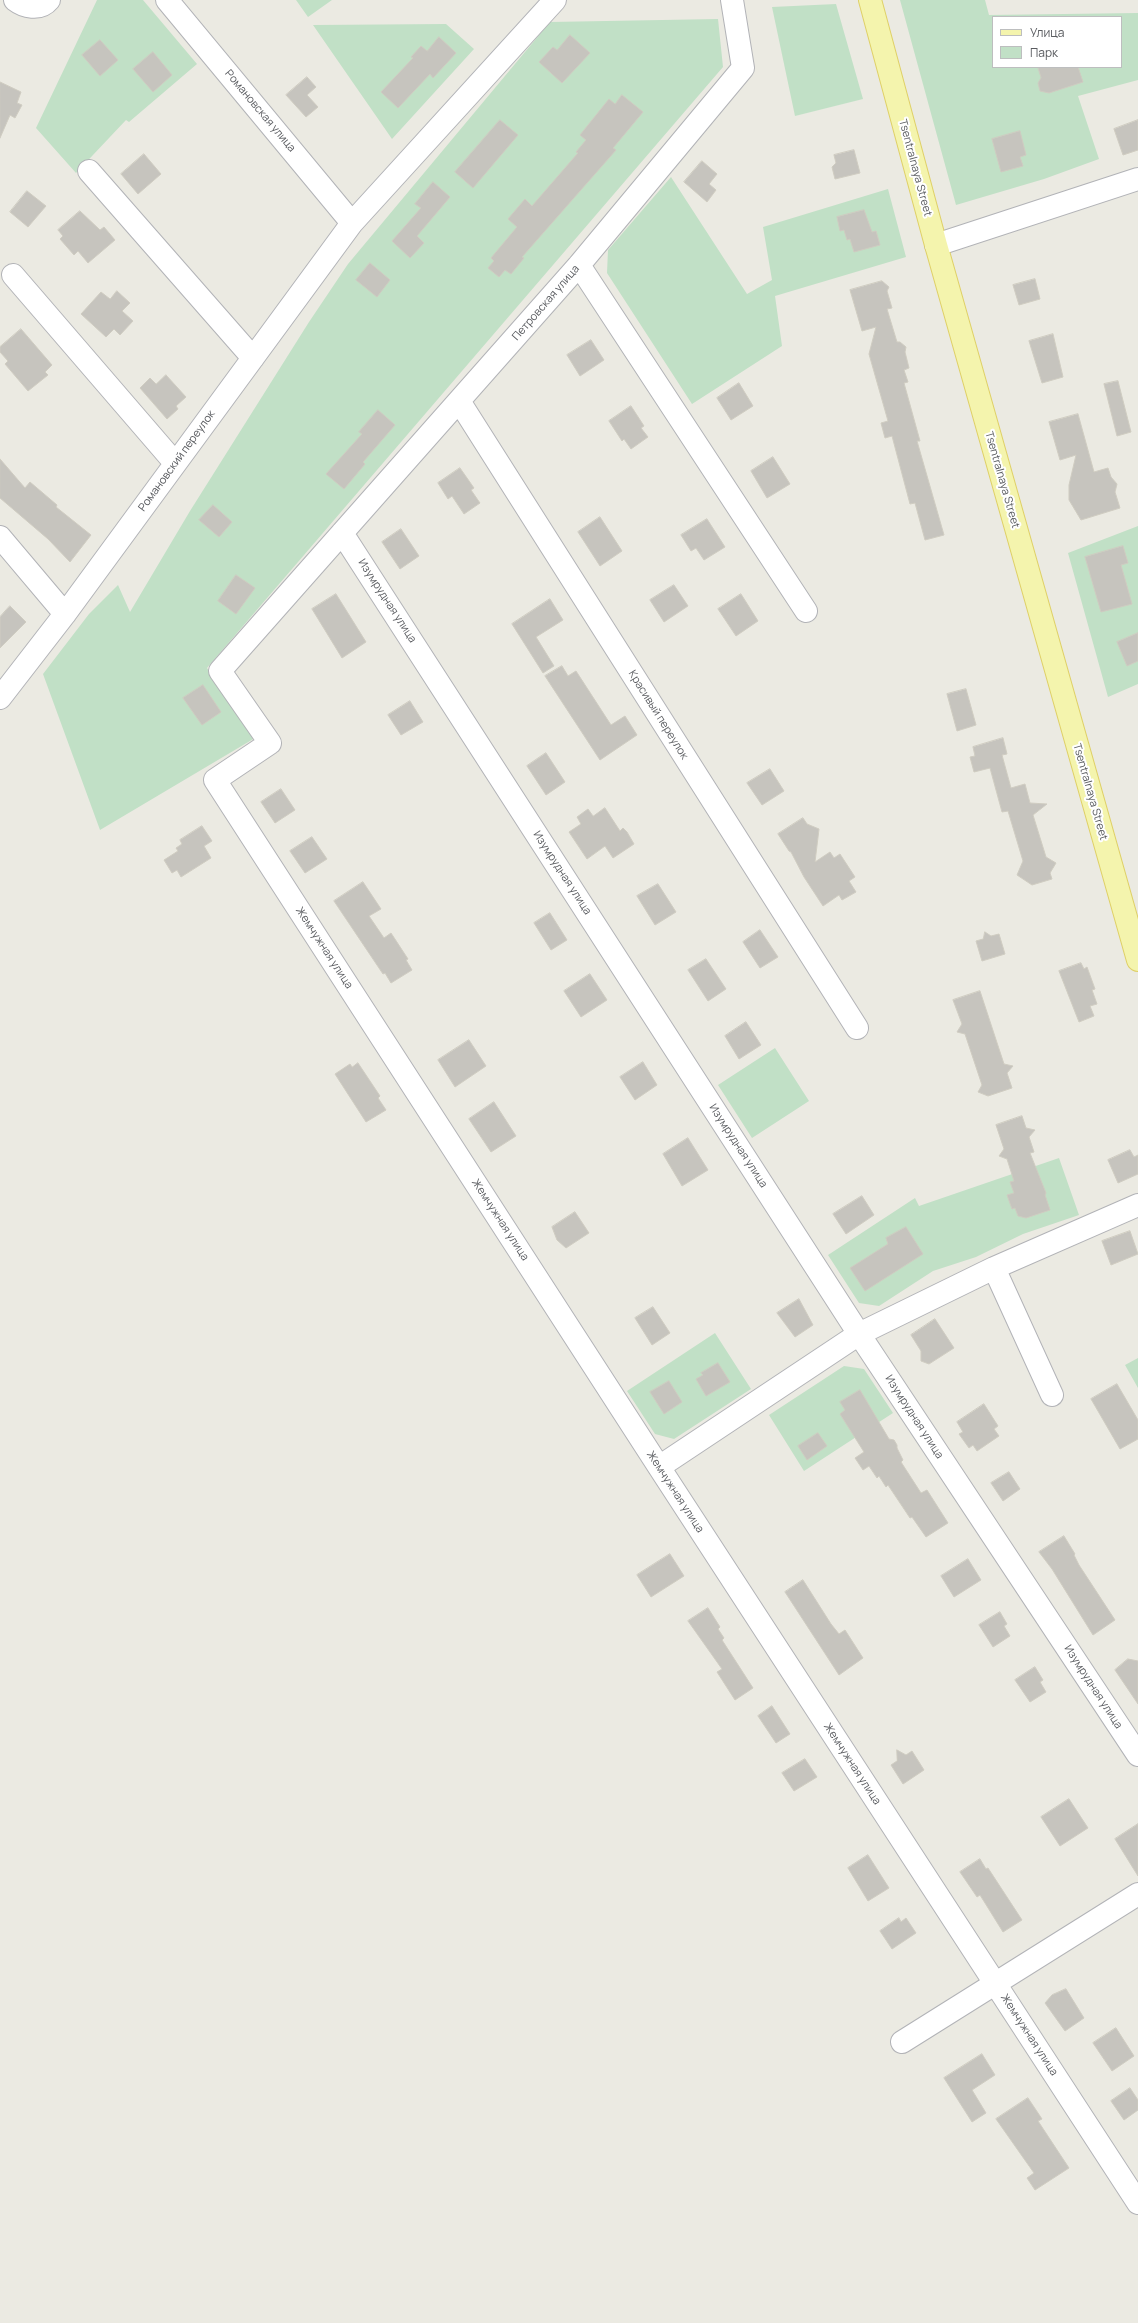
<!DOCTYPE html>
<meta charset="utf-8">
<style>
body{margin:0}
#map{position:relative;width:1138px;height:2323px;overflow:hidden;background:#ebeae2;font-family:Manrope,sans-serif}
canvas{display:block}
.legend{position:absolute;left:992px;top:16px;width:130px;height:52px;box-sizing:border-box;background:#fff;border:1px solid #bdbebf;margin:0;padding:5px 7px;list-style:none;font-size:12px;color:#5a5c60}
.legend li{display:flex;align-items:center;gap:8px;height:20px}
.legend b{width:20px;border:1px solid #bdbebf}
</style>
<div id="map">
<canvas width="1138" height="2323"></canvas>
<ul class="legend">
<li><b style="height:5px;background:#f4f4ad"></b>Улица</li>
<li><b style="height:11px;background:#c1e0c6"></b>Парк</li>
</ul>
</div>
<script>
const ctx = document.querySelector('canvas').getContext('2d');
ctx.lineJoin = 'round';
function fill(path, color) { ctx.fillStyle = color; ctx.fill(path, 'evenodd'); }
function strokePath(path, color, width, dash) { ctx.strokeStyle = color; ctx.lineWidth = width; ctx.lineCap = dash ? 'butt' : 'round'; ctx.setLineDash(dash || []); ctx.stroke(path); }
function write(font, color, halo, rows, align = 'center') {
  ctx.font = font + ' Manrope,sans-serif'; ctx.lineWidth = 4; ctx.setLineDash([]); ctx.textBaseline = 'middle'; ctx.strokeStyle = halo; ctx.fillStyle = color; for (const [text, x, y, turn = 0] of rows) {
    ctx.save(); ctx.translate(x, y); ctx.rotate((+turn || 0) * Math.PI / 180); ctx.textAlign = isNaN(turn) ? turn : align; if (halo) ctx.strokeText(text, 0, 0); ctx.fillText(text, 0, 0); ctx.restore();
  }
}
fill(new Path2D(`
 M97 0H143L197 64 129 122 126 120 76 173 36 128Z
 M296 0H332L308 17Z
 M900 0H985L989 15 1138 13V80L1078 96 1099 159 1044 179 956 205ZM993 17H1121V67H993Z
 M836 4 863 99 795 116 772 7Z
 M718 19 723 67 207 668 255 738 100 830 43 674 89 614 118 585 130 612 190 511 309 322 348 264 550 22Z
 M446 24 474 49 392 139 313 25Z
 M671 177 747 294 772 280 763 227 888 189 906 257 775 296 782 346 692 404 607 273 608 250Z
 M1138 526V684L1108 697 1068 553Z
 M775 1048 809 1101 752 1138 718 1085Z
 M1059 1158 1079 1215 1023 1234 976 1257 933 1271 879 1306 859 1303 828 1255 915 1198 919 1206Z
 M715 1333 751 1389 674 1439 655 1434 627 1391Z
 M1138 1358V1388L1125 1365Z
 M844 1366 864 1369 893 1413 804 1471 769 1415Z`), '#c1e0c6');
const building = new Path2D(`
 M570 35 590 53 562 83 539 62 553 47 557 50Z
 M439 37 456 53 433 78 430 74 398 108 381 92 413 58 411 57 421 46 427 51Z
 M100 40 118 60 100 76 82 55Z
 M153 52 172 75 153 92 133 69Z
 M1038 67H1078L1083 82 1049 93 1040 91 1038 83 1041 78Z
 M307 77 316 87 307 95 318 107 306 117 286 95Z
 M0 82 21 92 17 103 22 105 15 118 10 115 0 138Z
 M622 95 643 112 613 148 616 150 522 257 524 258 511 274 505 270 499 277 488 268 494 261 491 258 517 227 508 219 525 199 532 206 578 153 576 152 586 140 580 135 609 99 615 104Z
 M500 120 518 135 473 188 455 172Z
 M1138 120V150L1123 155 1114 129Z
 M1020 131 1026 155 1020 157 1023 166 1001 172 992 139Z
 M854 150 860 173 835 179 832 167 836 163 834 155Z
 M144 154 161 174 138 194 121 174Z
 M702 161 717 174 709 184 716 190 707 202 684 182Z
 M433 182 450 197 417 236 424 243 410 258 392 241 421 208 415 204Z
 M27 191 46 206 28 227 10 212Z
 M864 210 872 232 876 231 880 245 854 252 850 239 847 240 844 230 840 231 837 217Z
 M80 211 100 230 104 227 115 240 88 263 78 251 74 255 60 239 63 236 58 230Z
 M370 263 390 280 377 297 356 280Z
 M1035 279 1040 299 1019 305 1013 285Z
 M882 281 889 287 887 291 892 308 887 309 897 342H900L906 347 905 352 909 368 904 370 908 382 904 383 920 441H917L944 535 925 540 915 503 910 504 892 436 885 438 881 423 888 421 869 354 876 327 862 331 850 290Z
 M117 291 130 303 122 311 133 321 120 335 114 329 106 337 81 314 101 292 110 299Z
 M21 329 52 365 45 372 48 375 28 391 5 364 8 361 0 352V347Z
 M1053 334 1063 377 1042 383 1029 341Z
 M591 340 604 360 580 376 567 355Z
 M166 375 186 397 176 406 178 409 167 419 140 388 150 378 156 384Z
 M1118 381 1131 432 1117 436 1104 384Z
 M739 383 753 406 731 420 717 398Z
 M631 406 644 426 641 428 648 437 631 449 624 439 622 441 609 421Z
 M378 410 395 425 363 462 365 464 344 489 326 474 362 434 359 432Z
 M1078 414 1094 472 1108 468 1111 477 1117 484 1115 492 1120 508 1081 520 1069 500V485L1076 455 1060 460 1049 422Z
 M773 457 790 484 767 498 751 471Z
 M0 459 25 488 30 482 57 505 56 507 91 535 70 562 48 539 0 498Z
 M460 468 474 488 471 490 480 503 464 514 452 496 448 499 438 483Z
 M213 505 232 522 219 537 199 520Z
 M600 517 622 551 600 566 578 532Z
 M707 519 725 547 704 560 696 548 691 551 681 535Z
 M401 529 419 556 400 569 382 542Z
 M1123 546 1128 563 1121 565 1132 604 1101 612 1085 557Z
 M236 575 255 588 236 614 218 601Z
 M674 585 688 606 664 622 650 600Z
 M336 594 366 642 342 658 312 609Z
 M741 594 758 621 736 636 718 609Z
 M550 599 563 620 536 637 554 666 543 673 512 624Z
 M10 606 26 622 0 648V617Z
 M1138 633V661L1127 666 1117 642Z
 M562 666 568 676 576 671 611 725 625 716 637 735 600 760 545 676Z
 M203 685 221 712 202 725 183 698Z
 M966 689 976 725 957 731 947 694Z
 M410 701 423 722 401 735 388 715Z
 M1003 738 1007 754 1002 755 1011 788 1025 784 1030 803 1047 804 1033 815 1046 857 1056 863 1050 873 1052 879 1032 885 1017 875 1023 861 1008 811 1002 812 990 768 974 772 970 757 975 756 973 747Z
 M546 753 565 782 546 795 527 766Z
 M770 769 784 791 762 805 747 783Z
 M281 789 295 810 275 823 261 802Z
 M605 808 620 831 623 828 627 832 634 844 613 858 605 846 587 859 569 832 581 824 577 817 588 809 593 816Z
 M803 818 807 824 819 829 815 862 830 852 834 858 840 854 855 877 849 881 856 892 842 900 839 895 823 906 804 877 791 852 789 851 778 834Z
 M202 826 212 841 204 846 211 858 181 877 177 870 172 873 164 860 178 851 176 848 182 844 180 840Z
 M312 837 327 859 305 873 290 851Z
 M363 882 381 909 369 916 384 938 391 933 408 959 406 960 412 970 391 983 385 973 383 974 334 901Z
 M658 884 676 912 655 925 637 896Z
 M550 913 567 940 551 950 534 923Z
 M760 930 778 957 760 968 743 942Z
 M985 932 991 936 999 934 1005 954 982 961 976 941 983 939Z
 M706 959 726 989 708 1001 688 970Z
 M1081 963 1084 969 1087 967 1095 989 1092 990 1097 1004 1090 1006 1094 1016 1079 1022 1059 971Z
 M590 974 607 1000 581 1017 564 991Z
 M980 991 1004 1064 1013 1066 1007 1073 1012 1088 988 1096 978 1092 982 1085 965 1034 957 1032 962 1024 953 1000Z
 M746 1022 761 1045 739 1059 725 1036Z
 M469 1040 486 1066 455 1087 438 1060Z
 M643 1062 657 1085 635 1100 620 1077Z
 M358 1063 380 1096 378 1098 386 1110 366 1122 335 1074 350 1064 352 1067Z
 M494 1102 516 1136 491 1152 469 1119Z
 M1022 1116 1026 1128 1035 1130 1029 1137 1034 1152 1030 1153 1046 1193 1045 1195 1050 1210 1026 1218 1018 1216 1015 1208 1012 1209 1007 1195 1014 1193 1010 1182 1014 1181 1007 1159 999 1156 1004 1149 996 1125Z
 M688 1138 708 1170 682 1186 663 1154Z
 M1130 1150 1134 1157 1138 1155V1174L1118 1183 1108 1160Z
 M862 1196 874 1215 846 1234 833 1214Z
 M575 1212 589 1233 566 1248 557 1240 552 1227Z
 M906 1227 923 1254 865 1291 850 1268 888 1244 886 1238Z
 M1130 1231 1138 1254 1111 1265 1102 1241Z
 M799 1299 813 1325 795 1337 777 1313Z
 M653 1307 670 1333 652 1345 635 1318Z
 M935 1319 954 1348 929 1364 921 1361V1351L911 1335Z
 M718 1363 730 1382 706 1396 696 1379 703 1375 701 1373Z
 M669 1381 682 1402 664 1414 650 1392Z
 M1117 1384 1138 1420V1439L1120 1449 1091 1399Z
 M860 1390 889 1439 894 1440 897 1445V1448L903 1460 901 1462 921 1493 927 1490 948 1523 926 1537 912 1517 910 1518 888 1485 886 1487 879 1476 877 1478 869 1466 863 1470 855 1458 864 1452 840 1414 845 1410 840 1402Z
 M984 1404 998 1426 994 1429 999 1436 977 1451 973 1445 969 1448 959 1434 963 1432 957 1422Z
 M818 1433 827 1446 807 1460 798 1446Z
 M1009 1472 1020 1489 1003 1501 991 1483Z
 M1064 1536 1075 1554 1074 1555 1079 1565 1115 1620 1093 1635 1052 1569 1039 1552Z
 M670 1554 684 1576 651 1597 637 1575Z
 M968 1559 981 1580 954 1597 941 1576Z
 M803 1580 831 1624 839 1634 845 1630 863 1658 839 1675 785 1592Z
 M708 1608 720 1627 718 1629 724 1638 722 1640 753 1688 735 1700 717 1672 722 1669 688 1621Z
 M1000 1612 1007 1624 1004 1626 1010 1636 993 1647 979 1625Z
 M1128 1659 1138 1661V1704L1115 1670Z
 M1035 1667 1043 1680 1040 1682 1046 1692 1030 1702 1015 1680Z
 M772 1706 790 1734 776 1743 758 1716Z
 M897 1750 906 1755 912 1751 924 1770 903 1784 891 1765 897 1761Z
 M805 1759 817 1777 794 1791 782 1773Z
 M1069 1799 1088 1828 1060 1846 1041 1817Z
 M1138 1824V1876L1115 1839Z
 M868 1855 889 1888 868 1901 848 1868Z
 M980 1859 986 1869 988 1868 1022 1920 1003 1932 980 1895 977 1897 960 1872Z
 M899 1918 901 1922 906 1918 916 1933 892 1949 880 1931Z
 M1066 1989 1084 2018 1065 2031 1045 2003 1052 1995Z
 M1116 2028 1134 2056 1112 2071 1093 2043Z
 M982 2054 995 2075 972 2090 986 2113 972 2122 944 2078Z
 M1130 2088 1138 2100V2110L1124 2120 1111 2101Z
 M1028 2098 1042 2119 1038 2121 1069 2168 1035 2190 1027 2178 1034 2173 996 2119Z`);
fill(building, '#c6c4be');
strokePath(building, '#cfccc1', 1);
const minor = new Path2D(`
 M15 0C24 7 40 11 49 0
 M167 0 352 223
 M732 0 743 68 579 265 220 671 270 743 215 780 659 1467 1138 2203
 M89 171 253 358
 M936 245 1138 179
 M579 265 806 611
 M13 275 175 463
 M459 401 857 1028
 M342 533 859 1334 1138 1755
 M0 537 65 614
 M0 698 65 614 352 223 555 0
 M994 1268 1052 1395
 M659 1467 859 1334 994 1268 1138 1205
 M902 2042 1138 1894`);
const major = new Path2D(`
 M870 0 936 245 1138 960`);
strokePath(minor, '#b2b3b7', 24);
strokePath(major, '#dfd067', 24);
strokePath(minor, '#fff', 22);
strokePath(major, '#f4f4ad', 22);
write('11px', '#5a5c60', '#fff', [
 ["Романовская улица",260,111,50],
 ["Tsentralnaya Street",915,168,75],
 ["Петровская улица",546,303,-49],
 ["Романовский переулок",177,461,-54],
 ["Tsentralnaya Street",1002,480,74],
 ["Изумрудная улица",387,601,57],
 ["Красивый переулок",658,715,58],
 ["Tsentralnaya Street",1090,792,74],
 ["Изумрудная улица",562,873,57],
 ["Жемчужная улица",324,948,57],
 ["Изумрудная улица",738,1146,57],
 ["Жемчужная улица",500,1220,57],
 ["Изумрудная улица",914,1417,57],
 ["Жемчужная улица",675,1492,57],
 ["Изумрудная улица",1093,1687,57],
 ["Жемчужная улица",852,1764,57],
 ["Жемчужная улица",1029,2035,57]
]);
</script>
